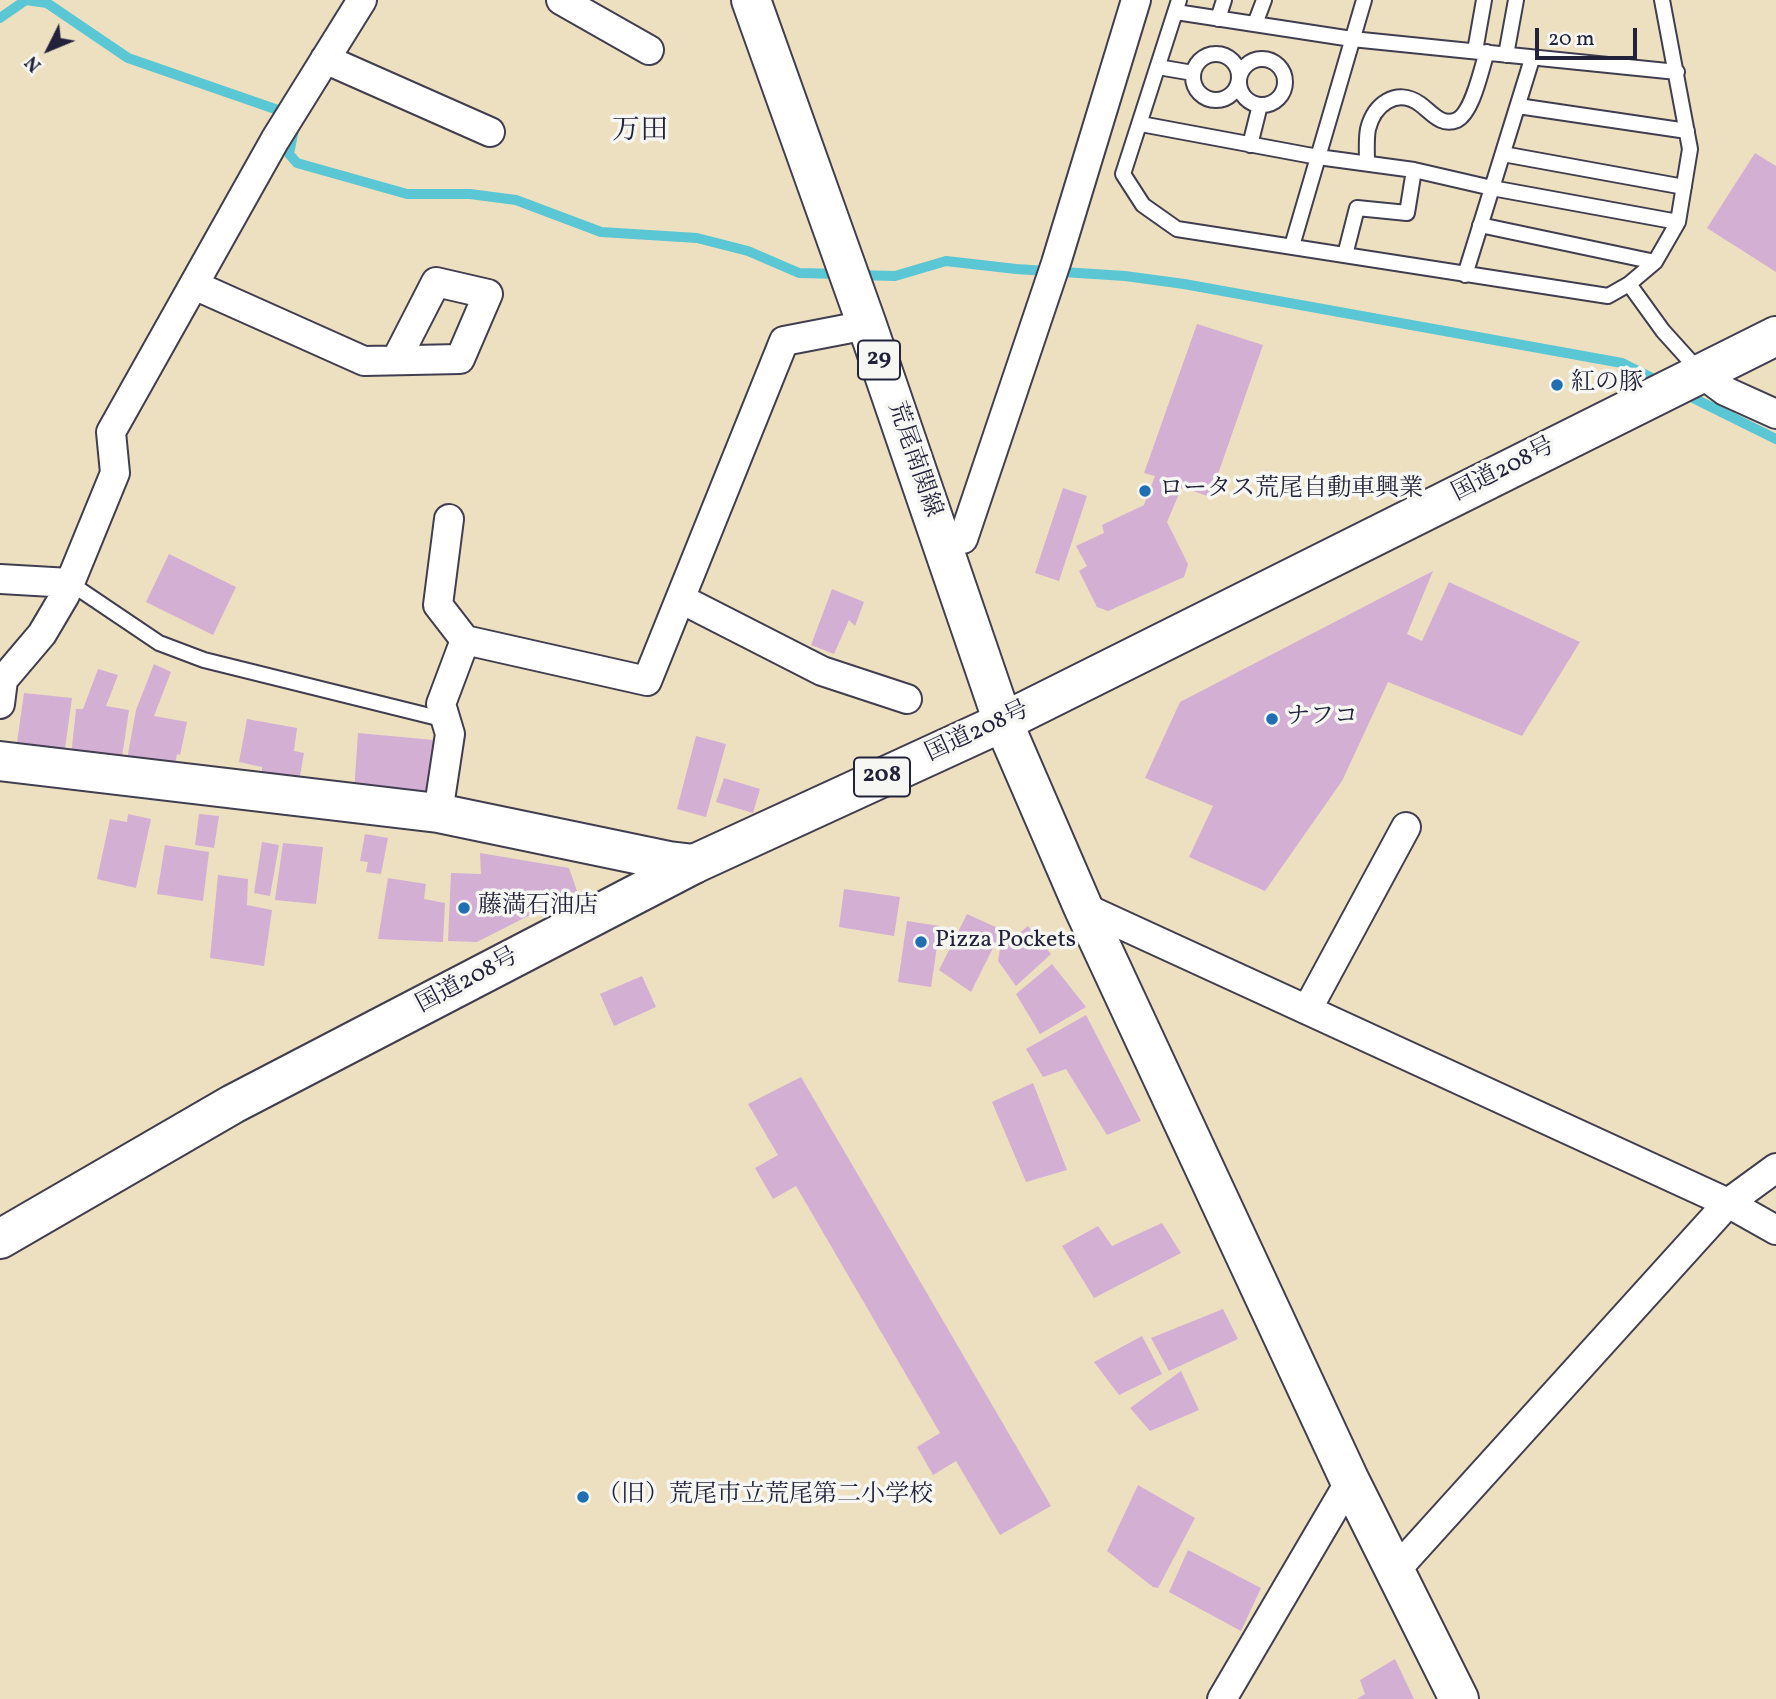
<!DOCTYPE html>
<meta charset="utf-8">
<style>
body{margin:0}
#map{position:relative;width:1776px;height:1699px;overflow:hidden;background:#ede0c0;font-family:Vollkorn,serif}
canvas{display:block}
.north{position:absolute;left:14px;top:14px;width:70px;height:70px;-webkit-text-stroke:5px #f6f6f2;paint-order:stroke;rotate:227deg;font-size:19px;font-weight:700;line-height:28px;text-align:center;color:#22223b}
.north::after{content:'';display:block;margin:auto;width:24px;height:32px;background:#22223b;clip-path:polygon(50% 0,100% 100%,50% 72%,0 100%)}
.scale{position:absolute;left:1535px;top:28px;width:102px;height:32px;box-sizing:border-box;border:4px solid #22223b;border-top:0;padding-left:9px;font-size:21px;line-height:24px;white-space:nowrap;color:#22223b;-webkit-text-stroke:5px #f6f6f2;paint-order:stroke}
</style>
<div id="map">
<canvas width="1776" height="1699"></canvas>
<div class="north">N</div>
<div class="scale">20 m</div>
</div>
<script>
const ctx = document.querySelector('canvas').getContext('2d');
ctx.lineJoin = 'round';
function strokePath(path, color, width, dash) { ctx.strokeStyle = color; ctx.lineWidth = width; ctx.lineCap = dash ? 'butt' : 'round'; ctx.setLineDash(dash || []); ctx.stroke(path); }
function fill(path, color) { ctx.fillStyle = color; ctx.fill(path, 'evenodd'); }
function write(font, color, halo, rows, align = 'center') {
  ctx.font = font + ' Vollkorn,"Noto Serif JP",serif'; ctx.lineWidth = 7; ctx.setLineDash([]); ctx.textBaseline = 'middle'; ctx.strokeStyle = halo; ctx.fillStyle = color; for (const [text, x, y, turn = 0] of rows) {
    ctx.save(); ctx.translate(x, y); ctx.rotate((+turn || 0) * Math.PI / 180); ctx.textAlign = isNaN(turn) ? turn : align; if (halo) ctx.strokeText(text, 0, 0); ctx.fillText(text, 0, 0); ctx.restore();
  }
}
strokePath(new Path2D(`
 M0 18 26 0 47 3 128 58 278 110 294 129 289 154 297 163 407 194H470L516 200 601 232 697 238 748 251 799 273 841 274
 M857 275 895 276 946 261 1016 269 1125 276 1184 284 1622 363 1662 383
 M1683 393 1776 439`), '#5bc7d4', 10);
fill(new Path2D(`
 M1755 153 1776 166V272L1707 228Z
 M1197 324 1263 345 1210 497 1182 487 1167 522 1188 564 1184 577 1108 611 1097 607 1079 571 1087 566 1076 546 1104 533 1102 525 1144 505 1155 476 1144 473Z
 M1063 488 1087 496 1059 581 1035 573Z
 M169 554 236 587 213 635 146 602Z
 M1433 571 1407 634 1422 641 1449 582 1580 642 1522 736 1388 682 1342 781 1265 891 1189 857 1213 806 1145 778 1180 702Z
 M832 589 864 602 855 626 849 620 834 654 811 645Z
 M154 664 171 672 154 716 187 722 180 755 177 754 174 769 126 765 136 710Z
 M98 669 118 675 106 706 129 710 121 764 71 757 76 709H83Z
 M24 693 72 698 64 756 16 750Z
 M247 719 297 728 294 751 304 753 299 782 262 775V767L239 762Z
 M358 733 434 740 429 799 354 792Z
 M696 736 726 744 706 817 677 809Z
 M724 778 760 789 753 813 716 802Z
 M128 814 151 819 136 888 97 879 110 819 127 822Z
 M199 814 219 816 214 848 195 845Z
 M365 834 388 838 381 874 366 872 368 862 360 861Z
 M262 842 279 845 270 896 254 893Z
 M283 843 323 847 316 904 275 900Z
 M165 845 209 852 203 901 157 894Z
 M480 853 569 868 577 891 477 942 448 941 451 873 481 874Z
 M218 875 248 879 247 905 272 910 264 966 210 958Z
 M388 878 426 884 424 899 445 903 443 942 378 939Z
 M844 889 900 897 894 936 839 927Z
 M967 914 1002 930 971 992 939 970Z
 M907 921 940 926 931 987 898 982Z
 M1028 926 1051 954 1016 986 998 961 1000 949Z
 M1052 964 1086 1007 1040 1034 1016 994Z
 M642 976 656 1007 614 1026 600 994Z
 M1086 1015 1141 1121 1107 1135 1066 1069 1043 1077 1026 1049Z
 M801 1077 1051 1506 1000 1535 956 1461 933 1475 917 1447 940 1433 796 1186 773 1199 755 1168 778 1155 748 1104Z
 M1033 1083 1067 1170 1026 1182 992 1102Z
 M1162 1223 1181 1253 1094 1298 1062 1246 1098 1226 1112 1246Z
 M1223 1309 1238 1339 1169 1371 1151 1338Z
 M1142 1336 1162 1374 1119 1395 1094 1362Z
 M1181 1371 1199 1410 1150 1431 1130 1408Z
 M1138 1485 1195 1518 1158 1588 1153 1587 1107 1551Z
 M1188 1550 1261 1588 1241 1631 1169 1592Z
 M1395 1659 1414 1699H1357L1365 1694 1360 1680Z`), '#d3afd4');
const lane = new Path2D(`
 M1179 0 1123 174 1143 205 1177 229 1608 296 1629 284 1655 262 1678 222 1690 149 1662 0
 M1176 12 1352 39 1677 72
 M1218 19 1224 0
 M1255 24 1264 0
 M1475 51 1484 0
 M1193 77a23 23 0 1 1 46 0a23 23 0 1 1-46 0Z
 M1506 55 1516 0
 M1239 82a23 23 0 1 1 46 0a23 23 0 1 1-46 0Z
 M1158 67 1193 73
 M1518 106 1687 131
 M1141 124 1318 157 1414 170 1492 188 1678 222
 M1250 145 1260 105
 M1503 154 1684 187
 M1367 162C1367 152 1366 139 1368 129 1374 105 1396 87 1420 104 1431 112 1441 127 1457 120 1473 112 1481 69 1487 52
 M1480 225 1655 262
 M1292 246 1364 0
 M1345 255 1357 208 1407 213 1414 170
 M1465 275 1532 59
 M1629 284 1663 331 1700 372
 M70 583 159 643 204 660 446 720`);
const street = new Path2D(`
 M561 0 649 50
 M325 59 490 132
 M194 285 364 361 460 359 488 294 436 282 396 360
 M1701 373 1725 391 1776 414
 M940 540 963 539 1056 263 1136 0
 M0 579 70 583
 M681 599 822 671 907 699
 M465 640 647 681 784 341 867 325
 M0 704 3 680 42 634 65 595 115 473 111 432 275 140 362 0
 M438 813 450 734 441 704 465 640 438 605 449 519
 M1083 907 1728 1203 1776 1230
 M1307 1010 1406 827
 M1394 1572 1728 1203 1776 1168
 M1222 1699 1350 1481`);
const secondary = new Path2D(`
 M1003 722 1083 907 1350 1481 1459 1699
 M0 761 438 813 669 861 694 864`);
const primary = new Path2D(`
 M751 0 867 325 1003 722`);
const highway = new Path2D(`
 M0 1239 233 1104 694 864 1003 722 1776 336`);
strokePath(lane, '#403e4f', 18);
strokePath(street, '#403e4f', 32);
strokePath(secondary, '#403e4f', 42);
strokePath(primary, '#403e4f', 42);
strokePath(highway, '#403e4f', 42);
strokePath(lane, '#fff', 14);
strokePath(street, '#fff', 28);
strokePath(secondary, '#fff', 38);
strokePath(primary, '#fff', 38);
strokePath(highway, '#fff', 38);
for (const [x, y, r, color] of [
 [1557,385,7,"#1f6fb2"],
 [1145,491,7,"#1f6fb2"],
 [1272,719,7,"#1f6fb2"],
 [464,908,7,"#1f6fb2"],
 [921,942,7,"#1f6fb2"],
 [583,1497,7,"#1f6fb2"]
]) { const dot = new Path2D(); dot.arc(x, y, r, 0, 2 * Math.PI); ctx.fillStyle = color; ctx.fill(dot); strokePath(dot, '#f6f6f2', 2.5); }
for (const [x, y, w] of [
 [879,360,42],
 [882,777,56]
]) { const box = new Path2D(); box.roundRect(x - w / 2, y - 19.5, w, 39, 5); ctx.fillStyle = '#f6f6f2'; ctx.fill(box); strokePath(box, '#22223b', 2); }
write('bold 23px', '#22223b', null, [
 ["29",879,360],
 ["208",882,777]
]);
write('24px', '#22223b', '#f6f6f2', [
 ["紅の豚",1571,385],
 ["ロータス荒尾自動車興業",1159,491],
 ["ナフコ",1286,719],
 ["藤満石油店",478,908],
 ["Pizza Pockets",935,942],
 ["（旧）荒尾市立荒尾第二小学校",597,1497]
], 'left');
write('24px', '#22223b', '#f6f6f2', [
 ["荒尾南関線",913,460,71],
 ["国道208号",1504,471,-27],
 ["国道208号",978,733,-25],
 ["国道208号",468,982,-28]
]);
write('28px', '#22223b', '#f6f6f2', [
 ["万田",640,133]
]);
</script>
